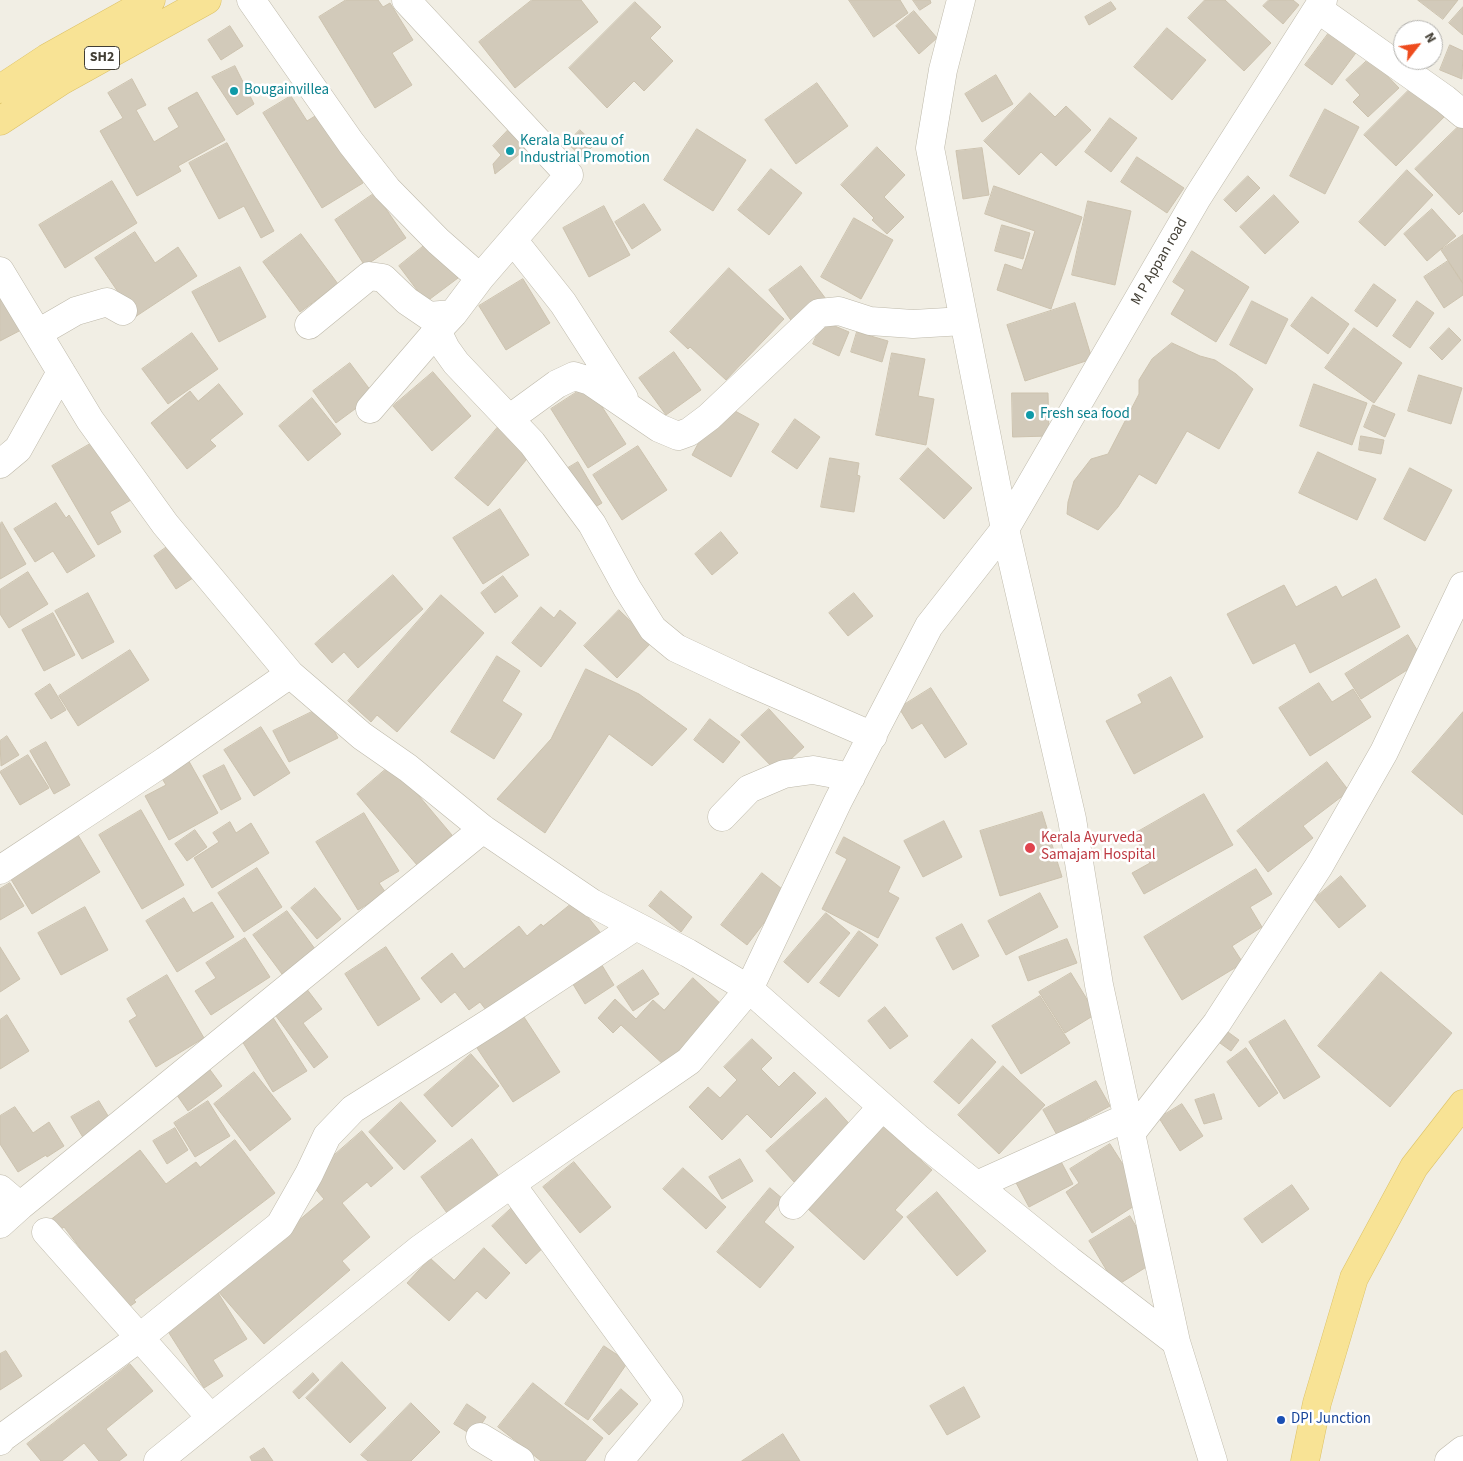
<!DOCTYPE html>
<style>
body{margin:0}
#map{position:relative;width:1463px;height:1461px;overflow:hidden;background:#f1eee4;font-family:"Source Sans 3",sans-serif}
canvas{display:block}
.north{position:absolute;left:1393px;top:20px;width:50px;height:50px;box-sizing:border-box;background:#fff;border:1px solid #b3b2ae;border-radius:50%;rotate:60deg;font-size:14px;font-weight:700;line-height:20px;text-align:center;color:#423e34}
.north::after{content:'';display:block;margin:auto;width:18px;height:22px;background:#ee4c1e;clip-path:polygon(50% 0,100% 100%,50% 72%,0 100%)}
</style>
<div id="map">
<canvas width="1463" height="1461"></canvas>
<div class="north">N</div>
</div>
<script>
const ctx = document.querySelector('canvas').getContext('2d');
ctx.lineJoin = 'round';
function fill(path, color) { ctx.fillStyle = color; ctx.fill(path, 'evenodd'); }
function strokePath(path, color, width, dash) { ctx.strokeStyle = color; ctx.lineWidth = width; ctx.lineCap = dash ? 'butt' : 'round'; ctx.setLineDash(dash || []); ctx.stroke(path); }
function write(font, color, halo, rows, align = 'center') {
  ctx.font = font + ' "Source Sans 3",sans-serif'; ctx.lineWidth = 5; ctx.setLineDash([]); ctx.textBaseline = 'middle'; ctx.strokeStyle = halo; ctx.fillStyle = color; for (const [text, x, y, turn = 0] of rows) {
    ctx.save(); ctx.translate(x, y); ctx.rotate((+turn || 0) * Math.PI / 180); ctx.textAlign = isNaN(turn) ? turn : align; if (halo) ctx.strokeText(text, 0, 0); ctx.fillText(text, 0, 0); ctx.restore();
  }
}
const building = new Path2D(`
 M346 0H378L383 7 390 3 413 40 392 53 412 85 375 108 319 17Z
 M532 0H581L598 22 515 88 479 42Z
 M849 0H900L908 13 874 37Z
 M913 0H930L931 3 920 10Z
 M1205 0H1225L1271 43 1244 71 1188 18Z
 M1269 0H1293L1299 5 1283 24 1263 6Z
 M1418 0H1458L1443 19Z
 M635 2 661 27 650 38 673 61 644 91 634 81 607 108 569 68Z
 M1111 2 1116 9 1089 25 1085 17Z
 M1463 7V35L1449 23Z
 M914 11 937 38 919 54 896 26Z
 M230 26 243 46 221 60 208 40Z
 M1334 26 1361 46 1332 85 1305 65Z
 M1167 28 1206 60 1172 100 1134 67Z
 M1450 45 1463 51 1462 79 1440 70Z
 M1370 58 1399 88 1368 117 1353 102 1360 95 1346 80Z
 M235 66 254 104 237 115 212 77Z
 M996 75 1013 104 982 122 965 94Z
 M132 79 146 105 136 110 154 142 179 127 168 108 197 92 225 140 178 166 181 171 137 196 100 131 123 118 108 93Z
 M817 83 848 126 796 164 765 120Z
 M1416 83 1447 114 1396 166 1364 135Z
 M1030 93 1055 117 1066 106 1091 130 1056 166 1041 152 1019 175 984 141Z
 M291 96 307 121 320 113 363 183 322 208 263 113Z
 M1325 109 1359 127 1325 194 1290 176Z
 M1110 118 1137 138 1111 172 1085 152Z
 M1463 122V211L1459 215 1415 169Z
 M513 125 528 147 495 174 493 164 501 155 493 146Z
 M697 129 746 160 713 211 664 180Z
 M580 130 595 144 582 157 567 143Z
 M227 143 274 231 261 238 244 206 219 219 189 163Z
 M877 147 905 175 884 197 904 217 887 234 872 220 874 218 841 185Z
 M982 148 989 195 963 199 956 151Z
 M1137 157 1184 188 1167 213 1121 182Z
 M771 169 802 193 769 235 738 210Z
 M1407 170 1433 195 1385 246 1359 222Z
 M1248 176 1260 188 1236 212 1224 200Z
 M112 181 137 223 65 268 39 225Z
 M994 186 1082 217 1051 309 997 290 1005 264 1022 270 1035 231 985 214Z
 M375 193 406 238 365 266 335 220Z
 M1274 195 1299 222 1265 254 1240 227Z
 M1088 201 1131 211 1115 285 1072 275Z
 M644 204 661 230 632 249 615 222Z
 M604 206 630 255 589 277 563 228Z
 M1432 209 1456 236 1427 261 1404 234Z
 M854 218 893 240 861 299 821 277Z
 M1002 225 1030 233 1023 259 995 251Z
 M135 232 155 263 178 247 197 276 135 317 95 258Z
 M301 234 338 284 300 312 263 262Z
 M1463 235V283L1441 250Z
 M430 241 458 278 426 302 399 266Z
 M1192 251 1249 287 1216 342 1171 314 1185 290 1173 282Z
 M1448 261 1463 284V295L1444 308 1424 277Z
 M801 266 829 303 796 327 769 290Z
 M240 267 266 317 219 342 192 292Z
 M729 268 784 319 726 380 690 347 688 349 670 332Z
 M523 279 550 323 506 350 479 306Z
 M1374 284 1396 300 1377 327 1355 311Z
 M0 291 21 330 0 341Z
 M1312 297 1349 324 1328 354 1291 326Z
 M1252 301 1288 319 1266 364 1230 345Z
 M1417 301 1434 313 1410 348 1393 336Z
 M1075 303 1092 359 1025 381 1007 325Z
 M823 321 849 332 839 356 813 344Z
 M1354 328 1402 363 1374 403 1325 368Z
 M1449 328 1461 340 1442 360 1430 348Z
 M857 332 888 341 882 362 851 352Z
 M192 333 218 369 168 404 142 369Z
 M1172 343 1200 356 1215 360 1236 374 1253 389 1219 449 1187 431 1156 484 1139 474 1118 507 1098 530 1067 514 1068 502 1074 481 1091 459 1108 454 1139 394V380L1152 359Z
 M674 352 701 390 666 415 639 378Z
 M892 353 925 359 918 396 934 399 926 445 876 435Z
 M350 363 374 395 336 423 313 391Z
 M433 372 471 416 432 451 393 406Z
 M1419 375 1462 388 1451 424 1408 411Z
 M219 384 243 414 210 440 216 446 187 469 151 423 190 391 198 401Z
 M1314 384 1367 403 1352 445 1300 426Z
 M588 385 626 444 588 468 551 409Z
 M1012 393H1048L1049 436 1013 437Z
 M312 398 341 434 308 461 279 426Z
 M724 405 759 424 731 477 692 455 706 429Z
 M1373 405 1395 414 1385 437 1364 427Z
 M795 419 820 437 797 469 772 452Z
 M498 427 531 454 488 506 455 478Z
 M1361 436 1384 440 1381 454 1359 450Z
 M97 440 131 500 110 512 121 532 98 545 52 466Z
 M638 446 667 490 622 520 593 475Z
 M928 448 972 488 944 519 900 479Z
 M1318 452 1376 479 1357 520 1299 493Z
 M830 458 859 463 857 475 860 476 854 512 821 507Z
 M578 462 602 503 587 512 563 471Z
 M1410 468 1452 490 1425 541 1384 519Z
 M56 503 66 518 69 515 95 556 67 573 53 551 35 562 14 529Z
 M500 509 529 555 483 584 453 538Z
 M2 522 26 564 0 579V524Z
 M721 532 738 553 712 575 695 554Z
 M174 542 196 576 176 589 154 556Z
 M28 572 48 604 9 628 0 614V590Z
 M393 575 423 609 358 668 344 652 332 663 315 644Z
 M503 576 518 596 495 613 481 593Z
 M1376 579 1400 627 1310 673 1295 643 1253 664 1227 614 1284 585 1296 607 1336 586 1342 597Z
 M88 593 114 642 82 659 55 611Z
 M854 593 873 616 848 636 829 613Z
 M441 595 484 633 397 732 377 715 371 722 348 701Z
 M541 607 554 618 560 610 576 623 541 667 512 643Z
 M619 610 652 642 617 678 584 646Z
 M53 613 75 655 44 671 22 630Z
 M1408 635 1423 660 1361 699 1345 674Z
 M130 650 149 680 78 726 59 696Z
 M497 656 520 671 502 701 522 714 494 759 451 732Z
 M586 669 639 694 687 729 652 766 609 734 545 833 497 799 551 739Z
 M1171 677 1203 737 1134 774 1106 721 1142 703 1138 695Z
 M1319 683 1332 702 1353 689 1371 717 1310 756 1279 708Z
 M50 684 66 710 51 719 35 694Z
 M931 688 967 744 945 758 922 723 912 729 899 708Z
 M322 707 338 738 289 762 273 731Z
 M769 709 804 747 777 772 741 735Z
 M1463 712V815L1412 772Z
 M710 719 740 742 723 763 694 740Z
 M261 727 290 773 254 796 224 750Z
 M7 736 19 755 1 766 0 741Z
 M46 742 70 785 54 794 30 751Z
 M28 755 49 788 20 805 0 772Z
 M186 756 218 813 169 840 145 796 166 785 158 772Z
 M1327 762 1349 791 1303 826 1313 838 1268 872 1237 831Z
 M392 764 452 835 417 865 357 794Z
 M224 765 241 799 221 810 203 776Z
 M1204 794 1233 845 1144 894 1132 873 1150 863 1134 834Z
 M141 810 184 885 142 909 99 835Z
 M1042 812 1062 877 1000 896 980 831Z
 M364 813 399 871 379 883 386 893 358 910 316 842Z
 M944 821 962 857 923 877 904 841Z
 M230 822 236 833 251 823 269 853 212 888 194 858 219 842 213 833Z
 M195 830 207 847 187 861 175 844Z
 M78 835 100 872 32 914 9 876Z
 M844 837 900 867 888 892 899 898 878 938 822 909 847 859 836 853Z
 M257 868 282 907 244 932 218 893Z
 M1256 869 1272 894 1250 907 1262 927 1232 946 1243 963 1182 1000 1144 937Z
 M762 873 787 893 747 945 721 925Z
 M1341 876 1366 906 1339 928 1314 899Z
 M10 883 24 906 0 920V889Z
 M315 888 341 919 317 939 291 908Z
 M661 891 692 917 681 932 649 906Z
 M1040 893 1058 927 1006 955 988 921Z
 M184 898 193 913 212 902 234 937 177 972 146 921Z
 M575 901 604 937 489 1014 480 1002 469 1010 455 992 441 1003 421 978 452 953 464 969 519 926 527 936 541 924 543 926Z
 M85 907 108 950 61 975 38 933Z
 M287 911 315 949 282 974 253 935Z
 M826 913 850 933 808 983 784 962Z
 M962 924 979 956 953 970 936 938Z
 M859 931 878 945 839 997 820 983Z
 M245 938 270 977 211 1015 195 991 216 978 206 963Z
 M1067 939 1077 963 1028 981 1019 957Z
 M0 947 20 979 0 992Z
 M386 947 420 999 378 1026 345 974Z
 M597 957 614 985 585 1004 568 976Z
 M643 970 659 994 633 1011 617 987Z
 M1381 972 1452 1033 1390 1107 1318 1046Z
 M1071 973 1096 1014 1065 1033 1039 992Z
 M167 975 204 1038 156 1067 129 1021 137 1016 127 999Z
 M693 978 722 1005 666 1067 621 1025 613 1033 598 1018 615 999 636 1019 653 1000 664 1010Z
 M306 988 322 1009 303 1023 328 1057 314 1068 273 1012Z
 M1040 996 1070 1043 1021 1074 992 1026Z
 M885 1007 908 1036 890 1049 868 1021Z
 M522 1014 560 1072 513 1102 475 1045Z
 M7 1015 29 1051 0 1069V1020Z
 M272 1016 307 1071 273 1092 239 1036Z
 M1285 1020 1320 1077 1284 1099 1249 1042Z
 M1221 1027 1239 1040 1231 1051 1213 1038Z
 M752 1039 772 1058 761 1069 779 1087 794 1072 816 1093 771 1138 747 1114 722 1140 689 1107 708 1087 720 1098 737 1080 724 1067Z
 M972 1039 996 1062 959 1104 934 1082Z
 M1246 1048 1278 1093 1259 1107 1227 1062Z
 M471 1054 499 1086 452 1127 424 1095Z
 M205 1063 222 1086 188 1111 172 1088Z
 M1003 1066 1045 1105 999 1154 958 1115Z
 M254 1072 291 1119 250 1151 214 1104Z
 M1096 1081 1110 1106 1057 1135 1043 1110Z
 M1214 1094 1222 1119 1204 1124 1195 1100Z
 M826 1098 854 1129 794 1182 766 1151Z
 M99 1101 113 1124 85 1141 71 1117Z
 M208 1101 230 1136 195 1157 174 1123Z
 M401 1102 436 1141 404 1170 369 1132Z
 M1182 1104 1203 1136 1180 1151 1159 1118Z
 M15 1107 33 1133 49 1122 64 1146 47 1157 46 1155 18 1172 0 1144V1116Z
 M883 1126 932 1170 895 1210 903 1217 864 1260 808 1209Z
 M175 1128 188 1150 167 1164 153 1141Z
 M362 1131 393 1168 371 1187 367 1182 342 1203 370 1237 342 1261 350 1270 264 1344 217 1290 324 1199 307 1179Z
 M472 1139 503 1182 452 1220 421 1177Z
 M235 1140 275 1193 134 1300 136 1302 126 1309 64 1227 57 1232 49 1221 140 1150 166 1184 196 1162 200 1167Z
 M1110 1144 1145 1199 1092 1233 1066 1192 1079 1183 1070 1169Z
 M1058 1156 1073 1184 1029 1207 1014 1179Z
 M740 1159 753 1181 722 1199 709 1177Z
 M574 1162 611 1207 580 1233 543 1187Z
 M683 1168 726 1207 706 1229 663 1189Z
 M1292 1185 1309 1209 1262 1243 1244 1219Z
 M770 1188 783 1199 764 1222 794 1247 760 1288 717 1252Z
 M937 1192 986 1251 957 1276 907 1217Z
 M514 1206 548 1243 526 1264 492 1226Z
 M1130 1216 1156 1261 1116 1286 1089 1241Z
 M484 1248 510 1273 486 1299 477 1291 449 1321 407 1283 430 1258 454 1280Z
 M215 1288 247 1339 213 1360 223 1376 204 1388 162 1322Z
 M604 1346 628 1362 588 1420 565 1404Z
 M6 1351 22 1376 0 1390V1354Z
 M342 1362 386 1408 350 1443 306 1398Z
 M130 1364 153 1391 106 1429 127 1455 119 1461H99L84 1443 62 1461H41L27 1444Z
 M313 1373 319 1380 299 1399 293 1392Z
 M533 1383 603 1438 585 1461H541L498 1427Z
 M964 1387 980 1417 947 1435 930 1406Z
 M621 1389 638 1404 609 1435 593 1420Z
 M411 1403 440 1432 411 1461H368L361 1455Z
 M467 1404 486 1417 474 1436 454 1424Z
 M783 1434 800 1461H742Z
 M264 1448 273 1461H252L250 1457Z`);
fill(building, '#d2caba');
strokePath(building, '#ccc2ae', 1);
const minor = new Path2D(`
 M251 0 351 143 387 189 438 241 480 278
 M406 0 569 175 480 278 453 314 437 331 446 349 456 363 532 443 592 524 627 588 653 629 676 648 742 679 873 736
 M961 0 943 70 930 148 1005 529 1072 819 1099 985 1176 1342 1213 1461
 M1318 9 1445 99 1463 114
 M513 240 563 303 624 398
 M0 271 90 420 165 524 290 674 362 736 408 768 483 829 592 903 688 953 749 989 919 1139 1069 1260 1176 1342
 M309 325 369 276 383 278 407 301 429 316 453 314
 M38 333 76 311 107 302 123 311
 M370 409 437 331
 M509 419 557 384 574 376 590 381 659 428 678 436 689 432 709 417 819 313 839 311 870 321 913 324 964 321
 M0 464 18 449 61 372
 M722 817 749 789 784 774 813 770 851 777
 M0 870 165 761 290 674
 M1132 1132 1217 1023 1319 866 1384 752 1463 586
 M511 1184 669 1401 619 1461
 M977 1185 1128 1117
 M0 1189 20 1206 483 829
 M793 1205 882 1107
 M0 1224 20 1206
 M46 1232 211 1418
 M480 1437 520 1461
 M0 1441 2 1438 139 1338 280 1225 309 1174 327 1136 353 1109 497 1018 636 926
 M158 1461 420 1249 511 1184 689 1061 749 989 838 801 929 626 1005 529 1197 198 1323 0
 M1449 1461 1463 1450`);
const major = new Path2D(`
 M0 89 47 58 151 0
 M0 121 61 81 207 0
 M1305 1461 1317 1403 1354 1278 1414 1167 1463 1104`);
strokePath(minor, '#beb9aa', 29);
strokePath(major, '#dcc166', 29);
strokePath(minor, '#fff', 28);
strokePath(major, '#f8e395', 28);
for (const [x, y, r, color] of [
 [234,91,5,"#0f9aa8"],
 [510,151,5,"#0f9aa8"],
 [1030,415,5,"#0f9aa8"],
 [1030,848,6,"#e0444e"],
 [1281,1420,5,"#1a4fb4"]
]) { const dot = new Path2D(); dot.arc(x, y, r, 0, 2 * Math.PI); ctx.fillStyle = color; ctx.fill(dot); strokePath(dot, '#fff', 2); }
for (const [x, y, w] of [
 [102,58,35]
]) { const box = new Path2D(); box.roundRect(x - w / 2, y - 11.5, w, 23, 4); ctx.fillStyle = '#fff'; ctx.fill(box); strokePath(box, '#423e34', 1); }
write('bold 14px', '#423e34', null, [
 ["SH2",102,58]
]);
write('15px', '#0d838f', '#fff', [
 ["Bougainvillea",244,91],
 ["Kerala Bureau of",520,142],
 ["Industrial Promotion",520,159],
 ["Fresh sea food",1040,415]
], 'left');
write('15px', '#423e34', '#fff', [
 ["M P Appan road",1160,262,-60]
]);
write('15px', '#be3a42', '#fff', [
 ["Kerala Ayurveda",1041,839],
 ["Samajam Hospital",1041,856]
], 'left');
write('15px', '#164399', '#fff', [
 ["DPI Junction",1291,1420]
], 'left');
</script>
